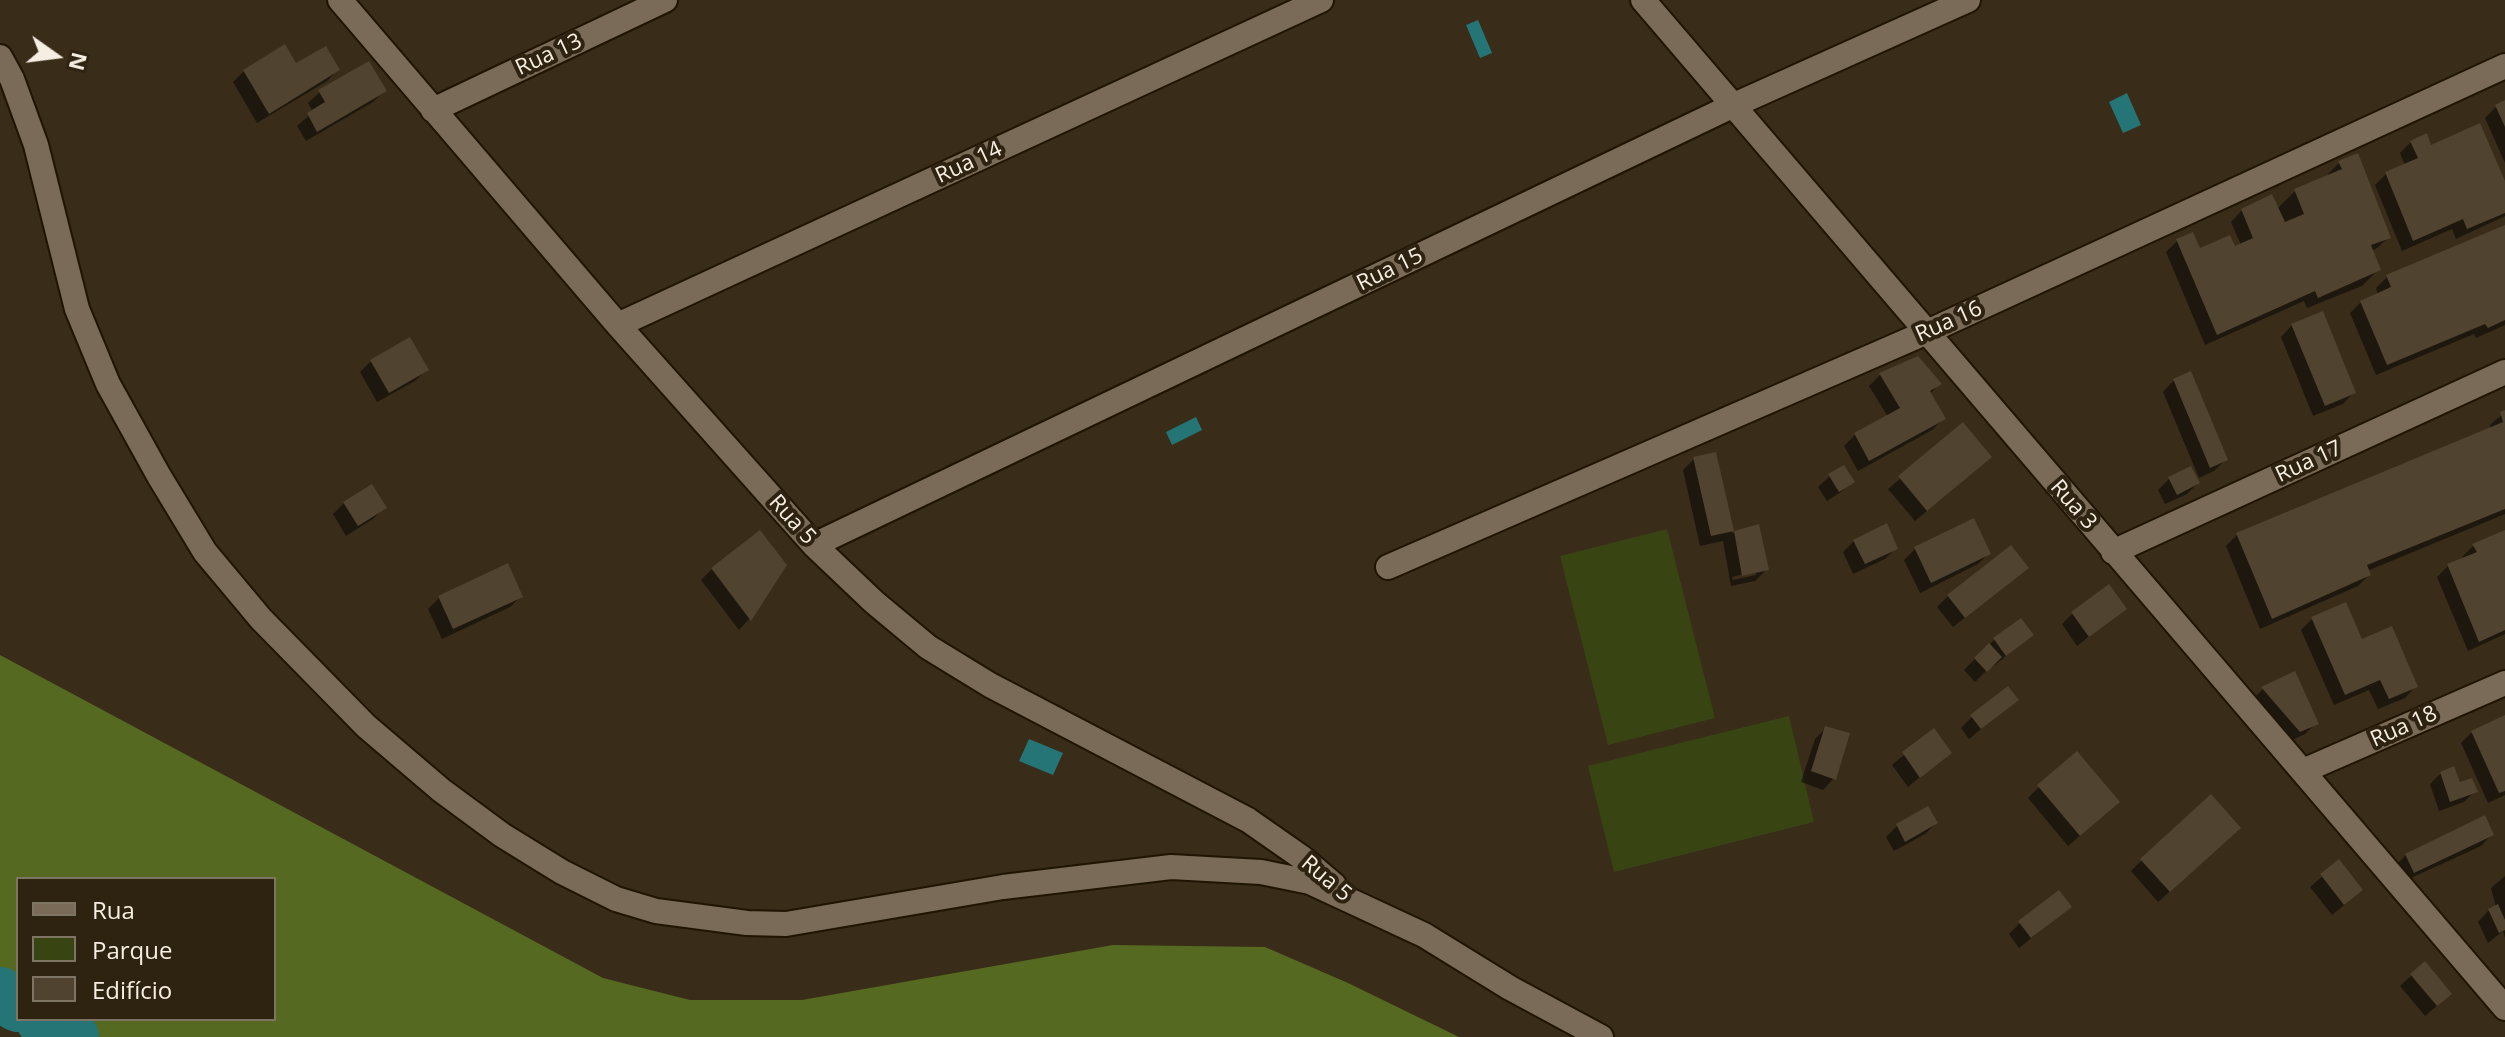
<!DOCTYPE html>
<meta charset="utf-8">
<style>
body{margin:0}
#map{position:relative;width:2505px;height:1037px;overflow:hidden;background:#392c19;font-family:"Open Sans",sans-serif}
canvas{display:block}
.legend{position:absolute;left:16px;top:877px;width:260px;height:144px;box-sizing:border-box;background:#2e2210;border:2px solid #7e7464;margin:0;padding:10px 14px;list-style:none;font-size:24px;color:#f6eee2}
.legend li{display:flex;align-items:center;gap:16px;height:40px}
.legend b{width:40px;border:2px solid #7e7464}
.north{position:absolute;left:16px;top:16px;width:80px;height:80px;-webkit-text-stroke:6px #2e2210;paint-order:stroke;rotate:104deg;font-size:22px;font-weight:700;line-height:32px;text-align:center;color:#f6eee2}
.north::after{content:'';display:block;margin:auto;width:28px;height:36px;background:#f6eee2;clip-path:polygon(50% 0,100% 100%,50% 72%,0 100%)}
</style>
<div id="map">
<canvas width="2505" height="1037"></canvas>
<ul class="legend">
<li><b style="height:10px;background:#796b57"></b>Rua</li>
<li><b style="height:22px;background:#384513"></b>Parque</li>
<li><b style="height:22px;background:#50432f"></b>Edifício</li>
</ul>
<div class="north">N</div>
</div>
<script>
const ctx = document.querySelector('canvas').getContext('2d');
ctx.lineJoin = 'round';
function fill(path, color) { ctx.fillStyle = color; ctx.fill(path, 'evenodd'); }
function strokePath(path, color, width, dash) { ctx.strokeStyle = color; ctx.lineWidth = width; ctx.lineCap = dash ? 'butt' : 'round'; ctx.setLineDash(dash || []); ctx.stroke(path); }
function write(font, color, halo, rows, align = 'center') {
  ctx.font = font + ' "Open Sans",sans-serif'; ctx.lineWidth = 8; ctx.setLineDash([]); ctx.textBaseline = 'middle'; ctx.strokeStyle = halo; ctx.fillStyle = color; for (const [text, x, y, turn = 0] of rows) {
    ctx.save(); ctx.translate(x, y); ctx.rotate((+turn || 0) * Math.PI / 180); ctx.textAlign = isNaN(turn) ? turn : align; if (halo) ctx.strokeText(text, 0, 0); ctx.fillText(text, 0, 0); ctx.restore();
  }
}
fill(new Path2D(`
 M1667 529 1715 718 1608 745 1560 556Z
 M1789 716 1814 822 1614 872 1588 766Z`), '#384513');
fill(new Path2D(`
 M0 655 603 978 690 1000H802L1113 945 1265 947 1348 983 1459 1037H72L42 1019H274V879H18V1005L0 994Z`), '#566921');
fill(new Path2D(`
 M1478 20 1492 53 1480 58 1466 25Z
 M2127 93 2141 125 2123 133 2109 102Z
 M1196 417 1202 430 1172 445 1166 432Z
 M1029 739 1063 753 1053 775 1019 761Z`), '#267576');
fill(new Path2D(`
 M296 66 338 70 327 81 257 123 233 82 244 71Z
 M384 91 373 102 306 141 297 126 313 112 308 103 320 92Z
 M2505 103V163L2485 118 2496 107Z
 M2411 142 2430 148 2505 186V216L2456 239 2452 229 2402 251 2375 185 2386 174 2405 165 2400 153Z
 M2339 163 2389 237 2377 248 2372 251 2379 269 2362 286 2307 308 2304 301 2205 345 2166 252 2177 241 2199 250 2234 248 2241 245 2231 222 2242 210 2277 209 2295 191 2329 177 2328 174Z
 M2505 228V325L2476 338 2474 334 2376 375 2350 313 2361 302 2378 295 2376 288 2387 277Z
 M2292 325 2354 392 2343 404 2313 416 2281 337Z
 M371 361 426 370 415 381 377 402 360 372Z
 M1880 375 1939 384 1930 394 1943 419 1932 430 1858 471 1844 446 1855 435 1888 417 1869 386Z
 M2174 380 2225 460 2214 471 2199 478 2163 392Z
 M2505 412V514L2367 571 2369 575 2358 586 2260 629 2226 546 2237 535 2491 429 2490 425Z
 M1963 425 1978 468 1915 521 1888 489Z
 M1714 455 1732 533 1757 526 1767 569 1755 581 1731 586 1723 541 1700 546 1683 470 1694 459ZM1756 571V575L1733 580 1732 577Z
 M2190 468 2198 483 2187 494 2165 504 2158 490 2169 479Z
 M1830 476 1852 481 1841 492 1827 501 1818 487Z
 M344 503 384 508 373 519 346 536 333 514Z
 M2505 533V634L2468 651 2437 577 2448 566 2464 559 2462 557 2473 546Z
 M1854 541 1896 548 1885 559 1853 574 1843 552Z
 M1915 549 1989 553 1978 564 1920 593 1904 560Z
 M784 566 749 619 739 630 701 580 712 569Z
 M2015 578 1953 627 1937 607 1948 596Z
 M521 596 510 607 442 639 428 609 439 598Z
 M2124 608 2077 646 2062 624 2073 613Z
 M2313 618 2361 641 2416 686 2405 698 2378 709 2369 690 2334 705 2301 630Z
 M2021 621 2031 635 1994 666 1993 664 1975 682 1964 670 1994 640Z
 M2294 674 2316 723 2305 734 2288 742 2252 700 2263 689Z
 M2016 700 1969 739 1961 728 1972 717Z
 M2505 717V795L2488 803 2461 743 2472 732Z
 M1826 728 1834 778 1823 790 1801 782 1815 739Z
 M1933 731 1949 753 1908 787 1892 765Z
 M2441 773 2459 785 2475 791 2464 802 2439 811 2430 784Z
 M2039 787 2107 813 2068 846 2028 798Z
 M1936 823 1925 834 1894 851 1886 837 1897 826Z
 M2492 834 2481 846 2402 882 2395 866 2406 855Z
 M2228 839 2158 902 2131 871 2142 860Z
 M2339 862 2349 901 2332 915 2310 887Z
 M2505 876V938L2503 931 2488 943 2478 922 2489 910 2496 907 2491 888Z
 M2058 917 2019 948 2009 934 2020 923Z
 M2424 964 2438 1005 2425 1016 2400 986Z`), '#0007');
strokePath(new Path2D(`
 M0 994 18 1005
 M42 1019 72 1037`), '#267576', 54);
fill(new Path2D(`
 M285 44 296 63 326 46 340 70 269 114 243 70Z
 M369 61 387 91 317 132 307 113 325 102 318 90Z
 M2505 100V127L2495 105Z
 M2480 123 2505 181V213L2467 229 2463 219 2413 241 2385 172 2418 158 2410 141 2427 133 2431 145Z
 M2358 153 2391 238 2371 245 2381 270 2318 298 2315 291 2217 335 2176 239 2193 232 2200 248 2230 235 2235 246 2253 238 2241 209 2272 194 2285 222 2304 214 2294 189 2342 169 2338 161Z
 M2505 225V320L2488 328 2485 324 2387 365 2360 301 2391 287 2386 275Z
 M2323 311 2356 393 2325 406 2291 324Z
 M410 337 429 370 389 393 370 360Z
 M1918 356 1942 384 1930 391 1946 419 1869 461 1854 433 1900 408 1879 373Z
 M2191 371 2228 460 2210 468 2173 379Z
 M2505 410V509L2367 565 2371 575 2272 619 2236 533 2503 422 2500 412Z
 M1963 422 1992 457 1927 511 1898 476Z
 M1716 452 1734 531 1711 536 1693 457Z
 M1844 465 1855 482 1839 492 1828 474Z
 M2191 466 2200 483 2177 495 2168 477Z
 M372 484 387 508 358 526 343 502Z
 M1974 518 1991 554 1931 583 1914 547Z
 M1887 523 1898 549 1865 564 1853 540Z
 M1759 524 1769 570 1742 576 1734 531Z
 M760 530 787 565 751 621 711 568Z
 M2505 530V630L2479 642 2447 564 2477 552 2472 544Z
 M2011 545 2029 568 1965 618 1947 595Z
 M508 563 523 597 453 629 438 596Z
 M2109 584 2127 609 2089 637 2071 612Z
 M2346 602 2362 639 2392 626 2418 687 2389 699 2380 680 2345 695 2311 617Z
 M2021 618 2034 635 2006 656 1993 638Z
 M1989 643 2002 657 1987 672 1974 658Z
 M2295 671 2319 724 2300 732 2261 687Z
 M2008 686 2019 700 1981 729 1970 715Z
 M2505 715V791L2499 793 2471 731Z
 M1825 726 1850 733 1836 780 1811 771Z
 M1934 728 1952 753 1920 778 1902 752Z
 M2077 751 2120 802 2080 836 2037 785Z
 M2454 766 2460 782 2472 778 2478 792 2450 802 2440 772Z
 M2211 794 2241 828 2170 892 2140 859Z
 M1928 806 1938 823 1905 842 1896 824Z
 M2485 815 2494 835 2414 873 2405 854Z
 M2339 859 2363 890 2344 905 2320 874Z
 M2059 890 2072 907 2031 938 2018 921Z
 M2498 904 2505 920V930L2499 933 2488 909Z
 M2425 961 2452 994 2437 1006 2410 974Z`), '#50432f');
const minor = new Path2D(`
 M340 0 618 325 814 545 874 602 928 647 990 685 1248 820 1301 857 1334 885
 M1643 0 2505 1008
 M0 57 12 79 36 145 77 309 108 384 159 476 205 552 261 619 366 726 441 790 502 835 562 872 616 899 656 911 747 923 786 924 1003 887 1171 867 1261 872 1310 882 1424 935 1510 988 1601 1037
 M433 110 665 0
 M618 325 1321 0
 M814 545 1732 106 1968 0
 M2113 552 2505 372
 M1388 567 1925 333 2505 66
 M2303 771 2505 683`);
strokePath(minor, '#201403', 28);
strokePath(minor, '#796b57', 24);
write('22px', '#f6eee2', '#2e2210', [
 ["Rua 13",549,55,-25],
 ["Rua 14",969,163,-25],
 ["Rua 15",1390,270,-26],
 ["Rua 16",1949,322,-24],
 ["Rua 17",2309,462,-25],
 ["Rua 3",2073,505,49],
 ["Rua 5",792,520,48],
 ["Rua 18",2404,727,-24],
 ["Rua 5",1326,879,40]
]);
</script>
